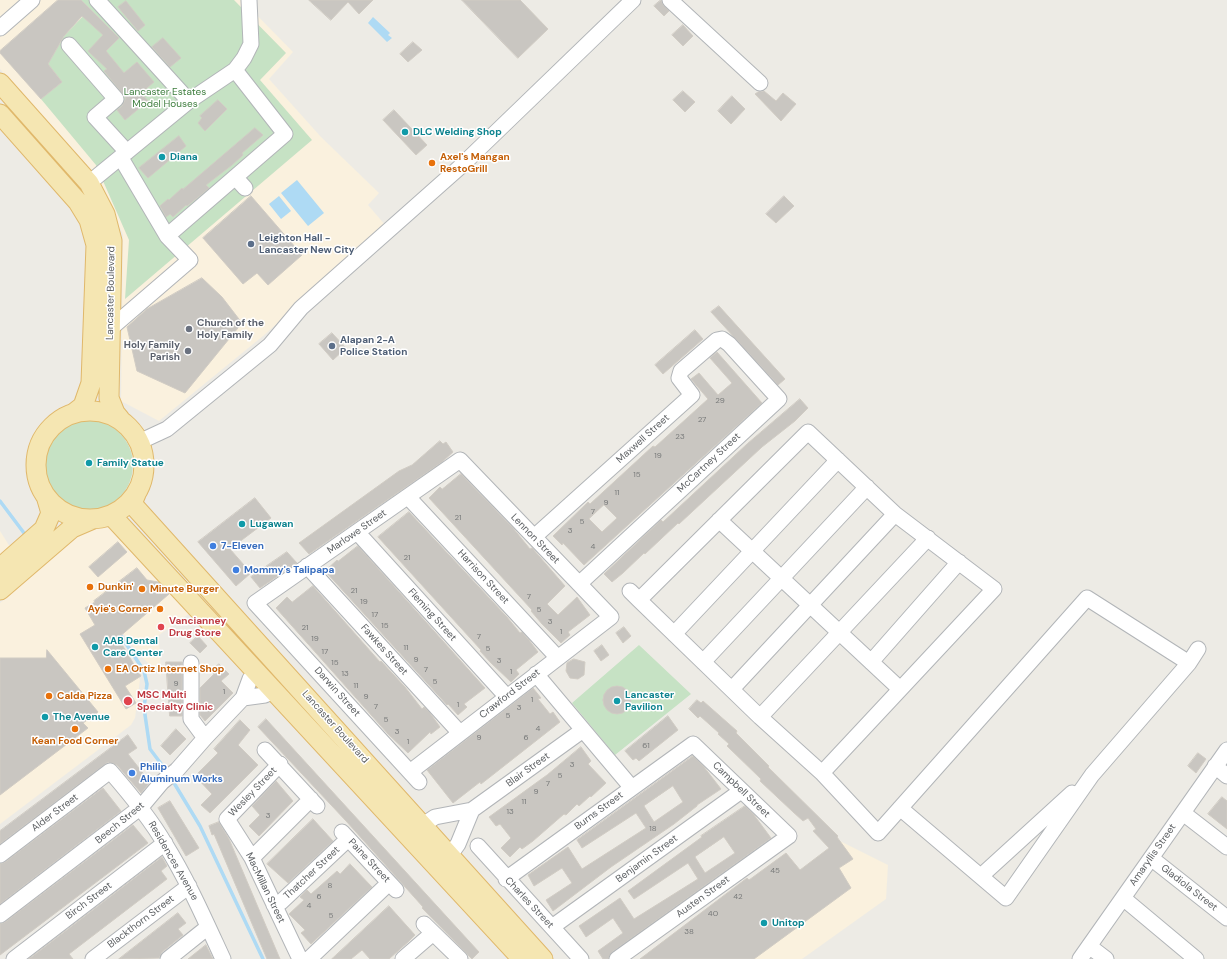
<!DOCTYPE html>
<style>
body{margin:0}
canvas{display:block;background:#edebe5}
</style>
<canvas width="1227" height="959"></canvas>
<script>
const ctx = document.querySelector('canvas').getContext('2d');
ctx.lineJoin = 'round';
function fill(path, color) { ctx.fillStyle = color; ctx.fill(path, 'evenodd'); }
function strokePath(path, color, width, dash) { ctx.strokeStyle = color; ctx.lineWidth = width; ctx.lineCap = dash ? 'butt' : 'round'; ctx.setLineDash(dash || []); ctx.stroke(path); }
function write(font, color, halo, rows, align = 'center') {
  ctx.font = font + ' "DM Sans",sans-serif'; ctx.lineWidth = 3; ctx.setLineDash([]); ctx.textBaseline = 'middle'; ctx.strokeStyle = halo; ctx.fillStyle = color; for (const [text, x, y, turn = 0] of rows) {
    ctx.save(); ctx.translate(x, y); ctx.rotate((+turn || 0) * Math.PI / 180); ctx.textAlign = isNaN(turn) ? turn : align; if (halo) ctx.strokeText(text, 0, 0); ctx.fillText(text, 0, 0); ctx.restore();
  }
}
fill(new Path2D(`
 M0 0H242L293 52 269 79 321 137 379 193 368 205 386 226 263 336 159 421 121 401 123 234 92 172 0 69Z
 M109 525 190 613 159 635 161 676 138 653 123 633 117 637 140 680 135 718 131 725 0 824V603L86 529 94 526Z
 M0 531 12 550 0 560Z
 M840 841 888 865 886 899 802 959H677Z`), '#faf1de');
fill(new Path2D(`
 M81 0H234L286 53 260 80 312 140 125 299 129 240 96 165 41 99 62 82 48 64 64 36 90 9Z
 M43 465a45 45 0 1 1 90 0a45 45 0 1 1-90 0Z
 M639 645 691 694 615 755 572 703Z`), '#c6e2c4');
fill(new Path2D(`
 M373 17 390 33 388 35 392 38 387 42 368 23Z
 M297 180 324 213 308 226 281 193Z
 M279 196 291 211 281 219 269 204Z`), '#aedaf4');
strokePath(new Path2D(`
 M0 501 27 537
 M121 636 144 671 147 684 144 708 150 749 168 773
 M171 778 200 826 263 959`), '#aedaf4', 3.5);
const building = new Path2D(`
 M58 0H81L119 38 106 51 124 73 137 62 154 82 141 93 148 101 125 120 117 110 122 106 126 98 104 71 107 69 88 51 103 35 82 16 64 36 48 64 62 82 41 99 0 53V51Z
 M309 0H373L359 14 348 2 331 20Z
 M462 0H520L548 29 518 58Z
 M661 0 664 6 669 11 664 16 654 6Z
 M126 1 145 25 138 31 118 7Z
 M683 25 693 36 683 46 672 35Z
 M163 38 181 58 170 67 152 47Z
 M413 42 422 50 408 62 400 54Z
 M683 91 695 102 685 112 673 100Z
 M764 91 776 101 783 93 796 104 781 121 755 94 758 92Z
 M732 96 745 109 731 124 718 111Z
 M218 100 227 109 205 131 198 123 202 118 200 116Z
 M394 110 427 145 416 155 383 120Z
 M255 128 263 135 242 153 243 155 232 165 206 185 209 188 202 194 187 206 186 205 173 217 170 214 166 217 160 206 168 199 169 200 182 188 183 189Z
 M179 136 186 146 148 178 139 168Z
 M251 196 302 255 268 285 257 273 243 284 203 238Z
 M784 196 794 206 776 223 766 214Z
 M202 278 222 297 242 323 185 393 137 371 127 327 147 309Z
 M719 306 785 379 778 385 711 312Z
 M695 330 703 339 663 374 655 365Z
 M332 333 346 348 333 360 319 344Z
 M717 352 762 403 584 565 563 543 562 545 553 536 588 502 590 504 653 446 655 447 708 399 691 379 699 373 718 395 732 383 710 358ZM604 505 617 518 602 532 589 519Z
 M800 399 808 408 795 421 762 447 679 524 678 523 645 554 644 553 623 573 612 582 604 574 661 520 663 522 747 444Z
 M440 441 443 444 446 442 453 452 442 462 309 554 299 543 399 471 412 465Z
 M461 474 513 528 530 549 532 548 533 549 565 586 547 604 558 615 577 597 590 615 568 632 570 635 561 643 542 624 531 611 532 610 429 498 440 487 442 489Z
 M255 498 271 518 230 549 251 573 236 586 198 542Z
 M409 512 507 617 520 633 522 632 529 640 538 652 516 670 519 674 511 682 491 663 480 651 481 650 378 537Z
 M118 542 127 552 98 577 89 567Z
 M358 546 485 688 464 704 467 707 458 715 448 704 447 705 325 571 337 560 338 561Z
 M287 552 297 563 260 588 251 577Z
 M137 568 147 580 158 582 169 594 118 638 141 676 125 686 136 703 126 709 80 634 95 625 85 608 95 602 94 601Z
 M313 586 380 662 381 661 405 687 422 709 424 707 430 713 440 727 431 734 430 732 408 753 388 734 276 608 287 597 292 602Z
 M624 627 631 636 623 643 616 633Z
 M198 636 207 646 200 653 190 643Z
 M602 645 609 655 601 661 594 651Z
 M47 650 98 712 83 723 88 728 0 795V658H46Z
 M574 659 585 662 584 675 578 679 570 678 566 671 567 663Z
 M166 662H182V716H170Z
 M219 664 229 674 221 681 233 693 205 721 200 715V688L214 674 212 671Z
 M603 700a14 14 0 1 1 28 0a14 14 0 1 1-28 0Z
 M533 688 541 698 538 699 550 714 553 712 560 722 490 777 481 784 480 782 453 803 427 770Z
 M697 700 701 703 703 701 737 731 736 733 769 766 768 767 838 836 837 837 853 859 839 868 851 888 754 959H640L747 878 749 880 786 853 800 870 829 848 813 831 816 829 808 818 803 821 793 812 760 781 761 779 727 746 729 744 718 734 719 733 700 716 698 718 689 709Z
 M668 716 678 730 639 761 636 758 633 760 625 751Z
 M266 719 479 952 472 959 422 908 423 907 346 821 258 727Z
 M240 720 250 730 238 745 258 765 210 813 201 805 212 794 195 776 218 753 214 749Z
 M176 729 186 739 170 755 161 746Z
 M128 735 137 748 128 754 150 782 141 793 117 765 108 762 0 844V831Z
 M581 747 591 761 588 764 606 783 591 797 590 796 579 806 577 804 566 815 564 814 533 841 522 849 520 847 510 857 501 848 511 838 500 824 496 826 489 817 547 775Z
 M1198 753 1206 759 1196 773 1188 766Z
 M693 756 704 767 721 789 697 805V806L674 824 611 867 553 911 546 900 572 883 562 868 534 886 528 875 568 847 582 869 646 828 636 813 582 848 577 840ZM673 786 683 802 654 822 644 806Z
 M276 781 293 801 259 836 249 826 260 815 252 806Z
 M103 788 121 811 0 904V864L5 862Z
 M1222 797 1227 801V829L1208 814Z
 M170 801 199 848 186 856 158 808Z
 M745 806 754 815 771 838 612 952 608 959H603L598 951 623 933 613 918 586 937 579 926 620 898 634 919 698 879 688 863 634 899 628 891 702 837 701 836ZM724 837 735 853 705 873 695 857Z
 M313 819 333 841 288 883 267 864Z
 M219 822 229 839 280 959H267L214 834 212 835 209 826Z
 M133 825 148 843 0 955V924L5 922Z
 M162 857 167 866 161 871 167 879 69 954 73 959H29Z
 M350 864 372 887 311 944 301 933 305 930 289 914 304 900 300 897 307 890 311 894 337 871 340 874Z
 M389 906 415 935 408 942 389 959H370L362 950 351 959H332Z
 M178 913 186 923 178 929 183 935 162 952 159 958 119 959Z
 M206 945 213 959H188L198 951Z`);
fill(building, '#c9c6c1');
strokePath(building, '#d1ccc4', 1);
const minor = new Path2D(`
 M97 0 189 101
 M670 0 760 83
 M0 28 32 0
 M69 45 116 99 95 117 127 152
 M235 177 245 188
 M89 183 189 101 235 70 244 58 251 44 249 0
 M167 236 285 134 235 70
 M111 328 190 260 167 236 121 158
 M139 442 167 429 270 345 301 308 460 167 633 0
 M408 497 558 658
 M719 520 900 689
 M357 532 507 697
 M534 537 692 395 679 378 681 371 717 340 722 339 729 344 779 399 579 584
 M307 566 460 733
 M630 591 639 600 760 717 822 773 994 589 895 514 808 432 639 600
 M674 634 838 460
 M703 662 867 487
 M871 662 959 562
 M191 663V719L205 738
 M1189 663 1198 649
 M256 672 250 679 243 698 265 695 274 691
 M536 674 632 788
 M732 689 895 514
 M760 717 928 538
 M265 750 317 806
 M280 764 227 819 252 858 300 959
 M1215 766 1227 776
 M410 772 611 617 460 460 255 603 419 782
 M822 773 878 833 1087 598 1189 663 1092 775 1006 898 900 808
 M1183 813 1227 847
 M423 825 435 817 472 810 583 730
 M342 832 396 890
 M478 846 581 959
 M0 855 110 771C130 794 150 818 165 844 188 881 205 920 223 959
 M450 855 458 844 472 810
 M252 858 311 799
 M1151 858 1227 918
 M981 876 1072 793
 M506 879 693 744 789 836 617 959
 M1123 898 1196 959
 M274 905 281 902 348 839
 M0 915 141 807 162 782 177 770 205 738 243 698
 M424 924 460 959
 M552 927 741 791
 M1089 946 1106 959
 M14 959 165 843
 M93 959 189 886
 M168 959 208 927
 M309 959 389 883
 M403 959 433 933
 M1080 959 1227 750`);
const major = new Path2D(`
 M0 83 89 183 105 214 112 241 109 398 115 413 120 419
 M0 114 78 202 89 220 96 245 91 383 83 406 74 413
 M36 465a54 54 0 1 1 108 0a54 54 0 1 1-108 0Z
 M136 494 133 501 134 506 543 959
 M111 515 522 959
 M0 568 44 529 51 513 46 496
 M0 590 72 528 93 519`);
strokePath(minor, '#b2b5b8', 17);
strokePath(major, '#e0b86b', 21);
strokePath(minor, '#fff', 15);
strokePath(major, '#f5e6b2', 19);
for (const [x, y, r, color] of [
 [405,132,4,"#0f9aa8"],
 [162,157,4,"#0f9aa8"],
 [432,163,4,"#e8710a"],
 [251,244,4,"#5c6f8a"],
 [189,329,4,"#6b7280"],
 [332,346,4,"#5c6f8a"],
 [188,351,4,"#6b7280"],
 [89,463,4,"#0f9aa8"],
 [242,524,4,"#0f9aa8"],
 [213,546,4,"#3f7fe0"],
 [236,570,4,"#3f7fe0"],
 [90,587,4,"#e8710a"],
 [142,589,4,"#e8710a"],
 [160,609,4,"#e8710a"],
 [161,627,4,"#e0444e"],
 [95,647,4,"#0f9aa8"],
 [108,669,4,"#e8710a"],
 [49,696,4,"#e8710a"],
 [128,701,5,"#e0444e"],
 [617,701,4,"#0f9aa8"],
 [45,717,4,"#0f9aa8"],
 [75,729,4,"#e8710a"],
 [132,773,4,"#3f7fe0"],
 [764,923,4,"#0f9aa8"]
]) { const dot = new Path2D(); dot.arc(x, y, r, 0, 2 * Math.PI); ctx.fillStyle = color; ctx.fill(dot); strokePath(dot, '#fff', 1.5); }
write('8px', '#787a7a', null, [
 ["29",720,401],
 ["27",702,420],
 ["23",680,437],
 ["19",658,456],
 ["15",637,475],
 ["11",617,493],
 ["9",606,503],
 ["7",593,512],
 ["21",458,518],
 ["5",582,522],
 ["3",570,531],
 ["4",593,547],
 ["21",407,558],
 ["21",354,591],
 ["7",529,597],
 ["19",364,602],
 ["5",539,610],
 ["17",375,615],
 ["3",550,622],
 ["15",385,626],
 ["21",305,628],
 ["1",561,632],
 ["7",479,637],
 ["19",315,639],
 ["11",406,648],
 ["5",488,649],
 ["17",325,652],
 ["9",416,660],
 ["3",499,661],
 ["15",335,663],
 ["7",426,670],
 ["1",511,672],
 ["13",345,674],
 ["5",435,682],
 ["9",176,684],
 ["11",356,686],
 ["1",224,692],
 ["9",366,697],
 ["1",532,700],
 ["1",458,705],
 ["7",376,707],
 ["3",519,708],
 ["5",508,716],
 ["5",386,720],
 ["4",538,729],
 ["3",397,732],
 ["9",479,738],
 ["6",526,738],
 ["1",408,742],
 ["61",646,746],
 ["3",572,765],
 ["5",560,776],
 ["7",548,784],
 ["9",536,792],
 ["11",524,802],
 ["13",510,812],
 ["3",268,816],
 ["18",653,829],
 ["45",775,871],
 ["8",330,886],
 ["6",319,897],
 ["42",738,897],
 ["4",309,906],
 ["40",713,914],
 ["5",331,916],
 ["38",689,932]
]);
write('10px', '#407f40', '#fff', [
 ["Lancaster Estates",165,92],
 ["Model Houses",165,104]
]);
write('bold 10px', '#0d838f', '#fff', [
 ["DLC Welding Shop",413,132],
 ["Diana",170,157],
 ["Family Statue",97,463],
 ["Lugawan",250,524],
 ["AAB Dental",103,641],
 ["Care Center",103,653],
 ["Lancaster",625,695],
 ["Pavilion",625,707],
 ["The Avenue",53,717],
 ["Unitop",772,923]
], 'left');
write('bold 10px', '#c56008', '#fff', [
 ["Axel's Mangan",440,157],
 ["RestoGrill",440,169],
 ["Dunkin'",98,587],
 ["Minute Burger",150,589],
 ["Ayie's Corner",152,609,"right"],
 ["EA Ortiz Internet Shop",116,669],
 ["Calda Pizza",57,696],
 ["Kean Food Corner",75,741,"center"]
], 'left');
write('bold 10px', '#4e5e75', '#fff', [
 ["Leighton Hall -",259,238],
 ["Lancaster New City",259,250],
 ["Alapan 2-A",340,340],
 ["Police Station",340,352]
], 'left');
write('10px', '#5d6063', '#fff', [
 ["Lancaster Boulevard",111,293,-89],
 ["Maxwell Street",643,439,-42],
 ["McCartney Street",709,463,-43],
 ["Marlowe Street",357,532,-35],
 ["Lennon Street",535,539,46],
 ["Harrison Street",483,577,47],
 ["Fleming Street",432,615,48],
 ["Fawkes Street",384,650,48],
 ["Darwin Street",337,692,48],
 ["Crawford Street",510,694,-38],
 ["Lancaster Boulevard",335,727,48],
 ["Blair Street",528,770,-36],
 ["Campbell Street",741,790,44],
 ["Wesley Street",253,792,-46],
 ["Burns Street",599,811,-36],
 ["Alder Street",55,813,-37],
 ["Beech Street",120,823,-39],
 ["Amaryllis Street",1153,855,-55],
 ["Benjamin Street",647,859,-36],
 ["Residences Avenue",173,861,60],
 ["Paine Street",369,861,47],
 ["Thatcher Street",312,873,-43],
 ["MacMillan Street",265,888,64],
 ["Gladiola Street",1189,888,38],
 ["Austen Street",703,897,-36],
 ["Birch Street",89,901,-37],
 ["Charles Street",529,903,47],
 ["Blackthorn Street",141,922,-37]
]);
write('bold 10px', '#5b616d', '#fff', [
 ["Church of the",197,323],
 ["Holy Family",197,335],
 ["Holy Family",180,345,"right"],
 ["Parish",180,357,"right"]
], 'left');
write('bold 10px', '#366cbe', '#fff', [
 ["7-Eleven",221,546],
 ["Mommy's Talipapa",244,570],
 ["Philip",140,767],
 ["Aluminum Works",140,779]
], 'left');
write('bold 10px', '#be3a42', '#fff', [
 ["Vancianney",169,621],
 ["Drug Store",169,633],
 ["MSC Multi",137,695],
 ["Specialty Clinic",137,707]
], 'left');
</script>
